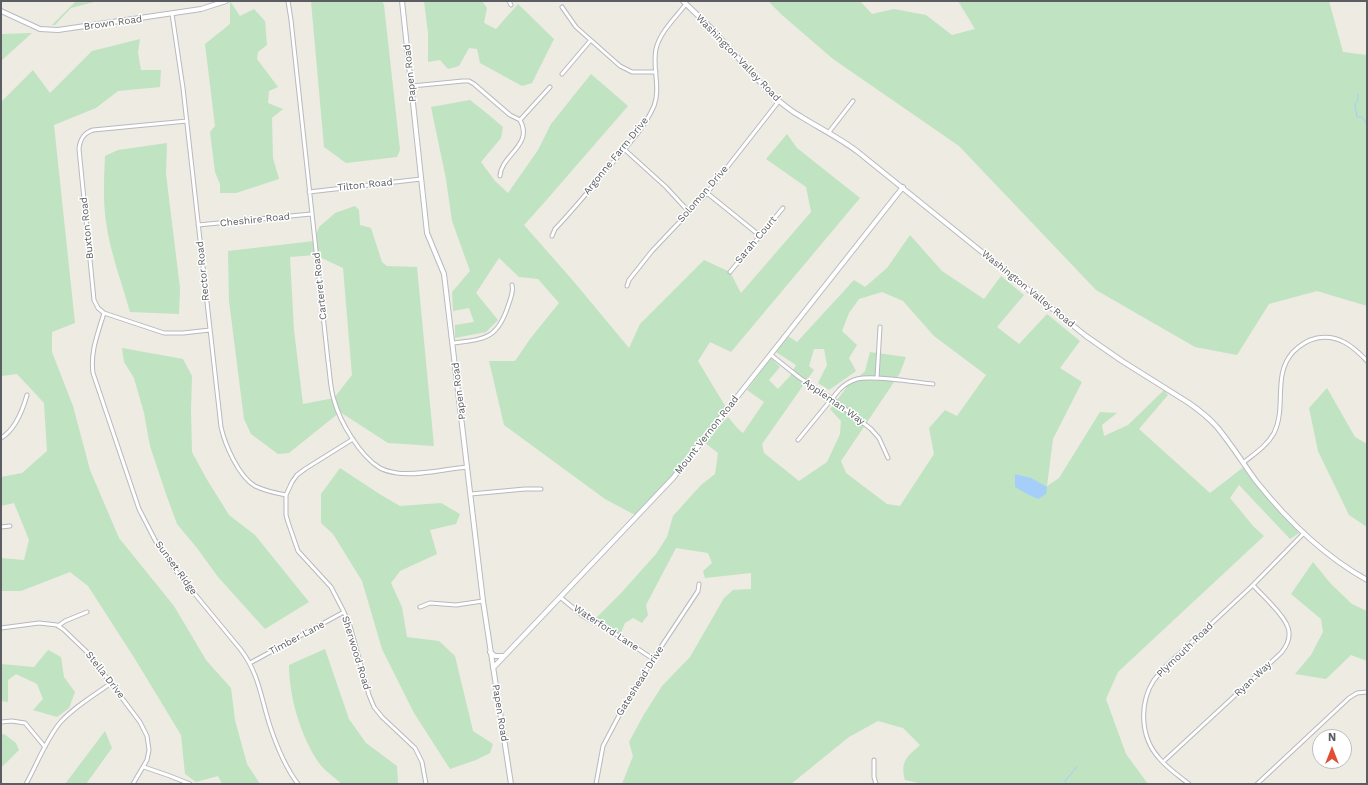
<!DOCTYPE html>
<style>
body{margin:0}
#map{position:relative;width:1368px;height:785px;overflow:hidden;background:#edebe2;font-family:"Work Sans",sans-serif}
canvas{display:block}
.frame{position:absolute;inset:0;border:2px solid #5b5d62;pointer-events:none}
.north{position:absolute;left:1312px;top:729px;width:40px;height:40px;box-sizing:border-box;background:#fff;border:1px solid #bdbec0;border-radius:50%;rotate:0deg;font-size:11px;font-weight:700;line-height:16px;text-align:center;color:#5b5d62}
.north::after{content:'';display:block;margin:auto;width:14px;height:18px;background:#e04e35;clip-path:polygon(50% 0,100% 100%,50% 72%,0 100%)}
</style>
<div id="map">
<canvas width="1368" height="785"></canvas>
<div class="frame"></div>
<div class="north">N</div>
</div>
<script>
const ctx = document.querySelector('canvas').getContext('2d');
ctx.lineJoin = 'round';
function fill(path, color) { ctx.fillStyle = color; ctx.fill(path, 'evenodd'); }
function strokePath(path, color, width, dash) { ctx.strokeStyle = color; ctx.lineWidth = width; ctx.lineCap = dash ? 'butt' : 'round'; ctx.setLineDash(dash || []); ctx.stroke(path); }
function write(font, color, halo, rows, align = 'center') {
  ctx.font = font + ' "Work Sans",sans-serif'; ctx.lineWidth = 3; ctx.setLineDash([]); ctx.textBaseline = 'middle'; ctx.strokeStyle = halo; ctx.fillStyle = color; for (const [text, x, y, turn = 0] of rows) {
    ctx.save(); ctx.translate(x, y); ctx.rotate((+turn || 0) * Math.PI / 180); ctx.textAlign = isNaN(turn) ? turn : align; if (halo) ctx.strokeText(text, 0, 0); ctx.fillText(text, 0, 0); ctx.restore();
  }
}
fill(new Path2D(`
 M76 1H98L71 8 55 25H52Z
 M230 1 240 16 254 9 265 21 267 45 258 52 257 59 278 87 269 91 268 103 283 109 272 118 273 158 279 179 236 193H220V184L215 172 210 132 215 126 205 44 230 24Z
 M311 1H382L384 5 400 150 397 157 346 163 324 147Z
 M424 1H482L487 8 484 23 496 29 518 4 554 39 532 83 522 86 480 63 477 49 469 48 459 66 448 69 440 60 428 62V33Z
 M768 1H860L872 14 894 9 926 15 952 35 975 29 958 1H1329L1343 52 1367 55V306L1317 291 1269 304 1237 355 1195 347 1096 290 959 146 833 59 782 15Z
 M32 33 1 61V34Z
 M140 39 138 53 141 70H161L160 87 118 91 96 108 54 125 75 323 52 332V352L73 406 90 470 119 538 174 606 206 660 231 688 235 720 247 764 260 784H222L218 776 196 782 185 774 181 735 135 659 88 586 70 572 21 591H1V558L24 560 29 540 14 503 1 506V477L22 473 47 451 44 403 17 374 2 376 1 378V102L33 70 50 93 92 51Z
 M591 74 628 106 543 204 524 225 575 283 629 348 640 324 704 260 730 272 741 293 811 212 806 187 766 159 787 134 797 148 860 198 731 352 710 342 698 361 727 409 673 478 637 516 605 499 504 425 489 361H515L530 339 559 303 538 279 519 277 499 258 476 293 498 320 486 332 455 338V325L474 322 469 308 453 311 452 292 470 271 452 221 446 179 431 107 470 100 489 115 503 127 501 138 481 162 495 181 508 193 538 150 551 124Z
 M167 143 166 174 180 288 179 314 130 312C122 283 110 252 106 222 103 200 104 178 105 156L118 150Z
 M355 206 359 210 360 225 371 228 382 262 387 266 417 267 434 446 388 443 340 412 289 453 278 454 251 434 244 419 229 301 228 251 314 241 319 227 335 213ZM315 255 343 268 352 375 334 398 303 404 294 330 290 257Z
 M910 235 942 271 984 299 1001 276 1024 295 997 327 1019 344 1047 314 1080 341 1060 368 1082 382 1053 439 1047 486 1059 478 1100 412 1117 413 1102 425 1104 436 1128 425 1164 390 1168 395 1139 429 1210 493 1245 466 1299 533 1290 539 1239 485 1230 498 1254 527 1264 536 1118 672 1106 699 1126 754 1148 784H923L905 780C900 761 907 757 920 745L903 728 878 721 849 737 791 784H622L633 756 629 742 643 716 662 686 690 657 724 598 733 590 751 589V573L705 578 703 571 712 563 708 553 676 548 646 605 648 615 642 623 633 618 625 623 620 635 594 620 622 592 656 554 667 537 673 516 701 485 715 474 718 453 704 442 728 417 738 429 743 433 764 402 747 390 771 358 780 367 769 380 778 389 790 376 796 365 776 352 788 336 797 342 854 280 865 287 887 268ZM882 292 903 301 934 336 986 375 957 416 945 410 929 428 934 454 900 506 887 504 846 473 841 461 900 373 906 357 870 352 865 371 847 387 830 409 841 421 840 434 827 462 799 481 764 453 762 444 814 370 809 366 814 349H824L827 365 818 383 829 390 856 371 849 358 857 345 842 331 849 313 859 299Z
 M122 348 183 359 192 376 191 410 192 452 206 478 229 515 255 535 309 602 265 629 218 577 197 548 177 524 166 494 150 446 144 413 134 378 124 362Z
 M1327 388 1355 437 1367 444V527L1349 515 1318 451 1309 408Z
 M340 468 381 495 400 506 441 503 460 514 456 524 430 530 437 554 400 571 391 583 402 607 407 637 439 641 455 656 473 731 493 744 490 753 476 760 450 769 414 713 382 649 362 581 333 534 321 523V494Z
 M1313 562 1331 584 1352 604 1367 611V661L1351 655 1326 679 1295 674 1311 655 1323 632 1321 619 1291 594Z
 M325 649 349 719 366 743 397 766 398 783 342 784C335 778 325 771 319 763 301 737 289 697 289 665Z
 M48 650 61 657 64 677 75 692 69 708 57 717 33 710 43 699 37 684 16 674 8 680V702L1 701V664L34 667Z
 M105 731 112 748 86 784H65Z
 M4 734 16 743 19 750 1 768V735Z`), '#c0e3c2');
fill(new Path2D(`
 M1015 474 1031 478 1047 487 1046 494 1038 499 1027 494 1015 487Z`), '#a5cffa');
strokePath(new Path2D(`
 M1358 94V100L1355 104 1357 117H1362L1367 125
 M1067 784 1065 781 1077 767`), '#a5cffa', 1);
const street = new Path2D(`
 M288 1 291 20 328 361C330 374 330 388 334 400 340 422 360 456 380 468 385 471 391 472 397 473 418 476 446 469 467 467
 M509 1 511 5
 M562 7 576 27 620 66 632 72H656
 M172 14 183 88 221 427C225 445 239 477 255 486 265 491 275 493 286 495
 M562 74 590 41
 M412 86 463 81H469L474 84 510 115 520 120 550 87
 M187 121 93 130C83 133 80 140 79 149L94 300 98 308 104 313 164 333H183L210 330
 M829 132 853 101
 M624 149 666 187 689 212
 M500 176C501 155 534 145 520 120
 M309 192 421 179
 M707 193 759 235
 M198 225 311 214
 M552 236 555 229C574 209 591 188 609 167 625 148 644 129 654 106 661 88 652 68 656 49 660 32 676 17 686 4
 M730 272 783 208
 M627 286 629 280 652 251 707 193 779 101
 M104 313C98 333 90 352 93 373L139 509 155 540 175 570 241 650C259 674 261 698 270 726 277 747 285 767 298 784
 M453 343C484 339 497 340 508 306 510 300 514 292 512 285
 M771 355 800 378 831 398 871 429 879 438 888 458
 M877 378 880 327
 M1 438C15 430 23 409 27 395
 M353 439 305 469 297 475 292 482 286 495V515L288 522 298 551 331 587 344 612 350 626 369 695 374 707 382 717 415 748 422 762 426 784
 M798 440 839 390C844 385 850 381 857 379 874 375 914 382 933 384
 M1243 463C1254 454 1267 446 1274 433 1287 407 1272 375 1293 352 1300 345 1308 340 1317 338 1338 334 1353 346 1367 361
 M471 494 525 489H541
 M1 527 10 526
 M560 597 583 616 619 636 653 659
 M420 607 430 603 456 605 483 601
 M58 626 65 621 87 612
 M1 628 39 623 57 625 64 630 88 653 140 722 147 736 149 750 147 760 133 784
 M250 663 344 612
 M1 722 12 721 25 723 45 747
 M874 760V777L876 784
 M1163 762 1281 653C1297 634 1287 621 1272 605 1266 598 1259 592 1253 585
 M144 767 170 776 190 784
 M26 784C37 764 45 742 59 724 72 708 95 695 111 683
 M596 784 603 746 623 708 653 659 698 591 699 584
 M1189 784C1179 776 1167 768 1159 758 1140 737 1139 703 1154 680 1158 675 1162 671 1166 666L1253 585 1304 533
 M1257 784 1349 698 1357 693 1367 692`);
const secondary = new Path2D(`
 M402 1 427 233 444 274 483 601 511 784
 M683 1 711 28 770 93C779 101 789 110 800 116 819 128 840 138 858 152L1086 336 1122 361 1189 403C1199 410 1209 418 1217 427 1231 444 1243 463 1256 481 1287 520 1324 556 1367 580
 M1 11 40 29 58 30 201 9 226 1
 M490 652 495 656H503
 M493 668 673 478 903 187`);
strokePath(street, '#b8b9be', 5);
strokePath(secondary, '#b8bac0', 6);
strokePath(street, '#fff', 3);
strokePath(secondary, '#fff', 4);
write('10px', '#5b5d62', '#fff', [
 ["Brown Road",113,23,-8],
 ["Washington Valley Road",738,58,46],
 ["Papen Road",410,73,-96],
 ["Argonne Farm Drive",616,156,-51],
 ["Tilton Road",365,185,-6],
 ["Solomon Drive",703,194,-49],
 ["Cheshire Road",255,220,-6],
 ["Buxton Road",87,228,-96],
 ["Sarah Court",756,240,-50],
 ["Rector Road",203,271,-96],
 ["Carteret Road",320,286,-96],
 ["Washington Valley Road",1028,289,39],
 ["Papen Road",459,391,-97],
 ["Appleman Way",834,402,35],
 ["Mount Vernon Road",707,435,-52],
 ["Sunset Ridge",176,568,54],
 ["Waterford Lane",606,628,33],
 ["Timber Lane",297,638,-28],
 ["Plymouth Road",1185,650,-44],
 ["Sherwood Road",356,653,73],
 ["Stella Drive",105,675,52],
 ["Ryan Way",1253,679,-43],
 ["Gateshead Drive",640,681,-58],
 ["Papen Road",500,713,81]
]);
</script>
